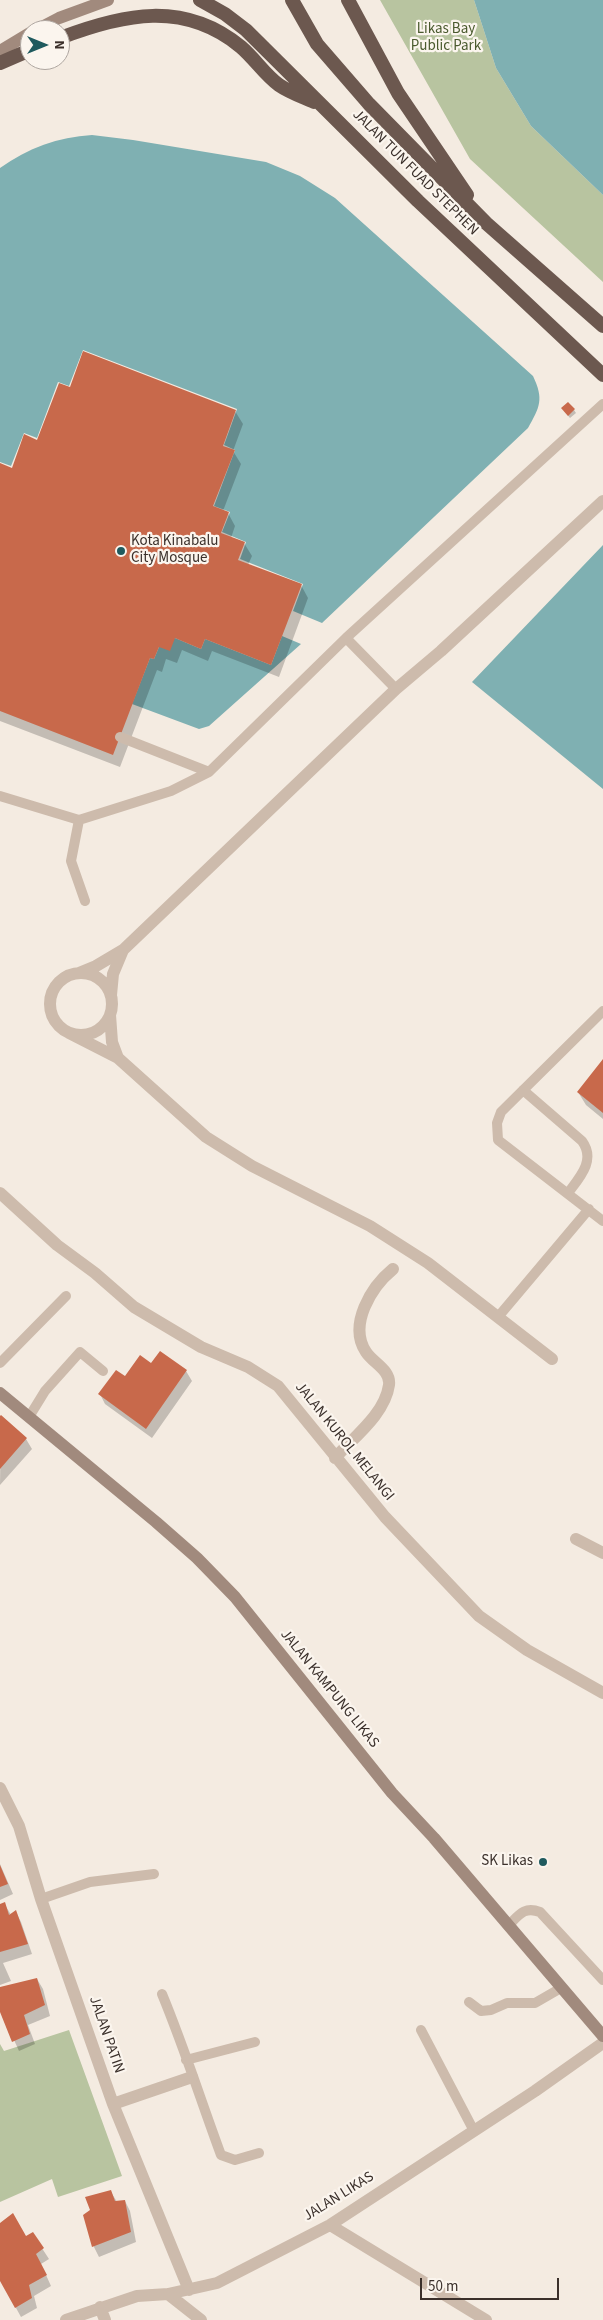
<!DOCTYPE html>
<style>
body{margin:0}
#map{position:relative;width:603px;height:2320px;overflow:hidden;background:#f4ebe1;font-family:"Source Sans 3",sans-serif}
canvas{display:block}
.north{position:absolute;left:20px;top:20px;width:50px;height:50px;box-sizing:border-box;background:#fbf5ee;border:1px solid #aea6a0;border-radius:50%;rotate:90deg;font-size:14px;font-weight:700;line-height:20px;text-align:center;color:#3b302b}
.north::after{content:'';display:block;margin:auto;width:18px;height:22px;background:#1f5a5e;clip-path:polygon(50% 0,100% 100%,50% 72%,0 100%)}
.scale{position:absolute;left:420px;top:2278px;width:139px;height:22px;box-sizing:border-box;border:2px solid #3b302b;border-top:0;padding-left:6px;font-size:15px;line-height:18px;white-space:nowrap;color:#3b302b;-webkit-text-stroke:4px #fbf5ee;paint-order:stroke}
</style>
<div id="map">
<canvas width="603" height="2320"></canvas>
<div class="north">N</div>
<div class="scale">50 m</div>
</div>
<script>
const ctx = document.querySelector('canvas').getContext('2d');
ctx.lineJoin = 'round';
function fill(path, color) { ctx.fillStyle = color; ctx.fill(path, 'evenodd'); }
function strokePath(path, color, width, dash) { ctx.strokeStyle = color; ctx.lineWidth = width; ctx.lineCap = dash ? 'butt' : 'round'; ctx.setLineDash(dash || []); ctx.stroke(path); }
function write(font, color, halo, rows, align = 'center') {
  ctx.font = font + ' "Source Sans 3",sans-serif'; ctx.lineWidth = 4.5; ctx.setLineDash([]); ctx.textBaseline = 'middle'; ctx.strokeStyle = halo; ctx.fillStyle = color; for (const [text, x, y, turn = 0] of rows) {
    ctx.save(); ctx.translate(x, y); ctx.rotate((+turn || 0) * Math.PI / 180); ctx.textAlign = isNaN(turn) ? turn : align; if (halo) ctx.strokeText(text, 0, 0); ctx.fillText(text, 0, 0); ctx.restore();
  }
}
fill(new Path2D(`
 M380 0H474L496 68 531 126 603 195V282L470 159Z
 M69 2030 122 2176 58 2197 52 2179 0 2202V2044L4 2051Z`), '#b8c4a0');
fill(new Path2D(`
 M474 0H603V195L531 126 496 68Z
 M92 135 133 140 266 162 300 176 335 198 533 376C544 399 540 407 528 428L322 623 293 611 303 584 240 559 246 542 222 532 230 512 214 506 235 450 224 445 237 409 83 350 69 386 58 382 37 438 24 433 11 466 0 462V168C28 148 58 137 92 135Z
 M603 545V789L472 682Z
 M282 636 301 644 209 726 199 729 132 704 150 658 154 659 159 647 175 638 201 649 205 639 271 665Z`), '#7fb0b2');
fill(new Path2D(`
 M70 389 235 411 243 424 233 451 241 464 223 511 228 513 235 526 231 538 244 543 252 556 248 565 301 585 308 598 279 677 212 651 208 661 182 650 177 663 166 659 162 672 157 670 120 767 0 721V464L12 469 38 441Z
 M574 410 576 413 570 418 564 411Z
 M603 1061V1119L586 1105 578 1092Z
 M160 1352 186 1371 192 1381 152 1438 105 1404 100 1394 152 1364Z
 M1 1417 26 1439 32 1449 0 1485Z
 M0 1864 13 1894 0 1900Z
 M4 1903 11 1915 16 1912 21 1922 32 1954 3 1963 11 1981 0 1985V1906Z
 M37 1979 43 1989 50 2016 28 2025 35 2044 19 2051 0 2009V1989Z
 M111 2192 117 2202 125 2201 130 2211 136 2242 99 2257 94 2247 85 2216Z
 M0 2224 26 2238 32 2233 49 2259 41 2264 51 2286 34 2296 37 2308 21 2317 0 2279Z`), '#0003');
fill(new Path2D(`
 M83 351 236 410 223 446 235 450 213 506 229 512 221 533 245 542 238 560 302 584 271 665 205 639 201 649 175 638 170 651 159 647 154 659 150 658 113 755 0 711V463L12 468 24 434 37 440 59 383 70 387Z
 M568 402 575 409 568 416 561 408Z
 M603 1059V1113L577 1092Z
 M160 1351 187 1370 146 1429 98 1394 116 1370 125 1376 140 1355 151 1363Z
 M1 1415 27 1438 0 1469V1416Z
 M0 1865 8 1884 0 1887Z
 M5 1902 9 1915 16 1910 28 1944 0 1952V1904Z
 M37 1978 45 2005 24 2015 30 2034 12 2042 0 2012V1987Z
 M111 2190 115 2201 125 2200 131 2232 92 2247 83 2215 90 2210 85 2197Z
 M13 2213 26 2236 33 2232 44 2248 36 2254 47 2275 29 2285 32 2298 15 2308 0 2281V2223Z`), '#c8694b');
strokePath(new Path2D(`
 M346 638 396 689
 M120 737 209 772
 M0 796 79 820 171 791 209 772 346 638 603 404
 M79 820 71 861 85 901
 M603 1011 501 1112 497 1123 498 1140 603 1221
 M523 1090 582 1141C596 1160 580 1177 568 1193
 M498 1317 589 1209
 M0 1363 66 1296
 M29 1417 45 1391 80 1352 103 1371
 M41 1899 90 1882 154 1874
 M508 1926C519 1915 524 1906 540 1912L603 1980
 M162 1994C184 2047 201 2101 221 2155L235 2160 259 2153
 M469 2002 481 2011 491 2010 507 2003H535L561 1988
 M421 2030 474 2131
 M186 2060 255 2042`), '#cdbbac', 10);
strokePath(new Path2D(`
 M79 973 96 966 123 950 396 689 441 651 603 501
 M50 1004a31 31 0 1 1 62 0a31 31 0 1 1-62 0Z
 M111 995 113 974 123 950
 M110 1015 112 1042 118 1058
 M69 1033 118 1058 206 1137 252 1166 370 1226 428 1263 552 1359
 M0 1193 57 1245 95 1273 134 1307 201 1347 248 1367 278 1386 385 1517 479 1616 527 1650 603 1693
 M335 1458C354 1437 385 1414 389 1385 391 1370 373 1363 366 1352 348 1325 371 1287 393 1269
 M576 1539 603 1553
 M0 1788 19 1826 41 1899 113 2104 189 2290
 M113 2104 192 2077
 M330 2225 486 2320
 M168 2294 201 2320
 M100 2307 105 2320
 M66 2320 137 2296 168 2294 217 2283 330 2225 535 2091 603 2043`), '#cdbbac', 12);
strokePath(new Path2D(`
 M36 30 59 18 108 0
 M0 51 30 33
 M0 1393 156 1522 197 1558 235 1597 392 1793 434 1838 603 2036`), '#a18a7d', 12);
strokePath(new Path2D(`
 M200 0 225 14 246 30 418 201 603 375
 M292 0 317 44 369 104 486 223 603 326
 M348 0 398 93 467 195
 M60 38C123 14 184 0 241 47 255 59 265 75 279 85 289 92 303 97 314 102
 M0 63 30 50`), '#6c584f', 14);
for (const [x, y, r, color] of [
 [121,551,5,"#1f5a5e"],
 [543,1862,5,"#1f5a5e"]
]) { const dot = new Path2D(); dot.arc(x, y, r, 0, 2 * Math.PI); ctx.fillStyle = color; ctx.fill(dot); strokePath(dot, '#fbf5ee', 2); }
write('15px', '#4a5a2e', '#fbf5ee', [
 ["Likas Bay",446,30],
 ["Public Park",446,47]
]);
write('15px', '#3b302b', '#fbf5ee', [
 ["JALAN TUN FUAD STEPHEN",415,173,45],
 ["JALAN KUROL MELANGI",344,1442,51],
 ["JALAN KAMPUNG LIKAS",329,1689,51],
 ["JALAN PATIN",106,2035,71],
 ["JALAN LIKAS",339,2197,-32]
]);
write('15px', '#3b302b', '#fbf5ee', [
 ["Kota Kinabalu",131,542],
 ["City Mosque",131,559],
 ["SK Likas",533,1862,"right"]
], 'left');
</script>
